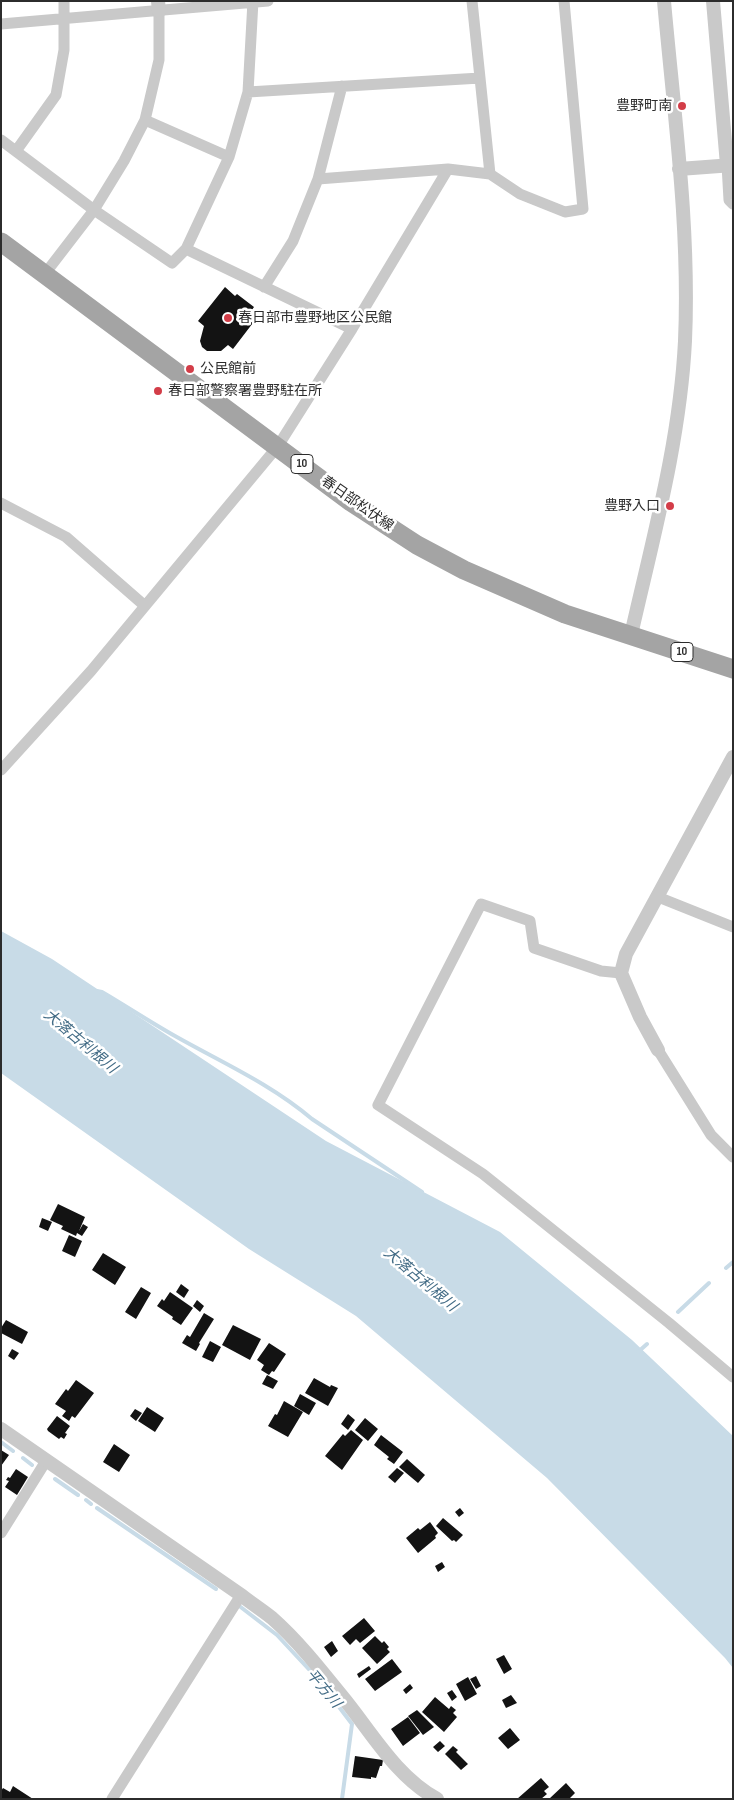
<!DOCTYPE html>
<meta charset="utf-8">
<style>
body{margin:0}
#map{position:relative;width:734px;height:1800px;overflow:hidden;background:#fff;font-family:"Sofia Sans Condensed",sans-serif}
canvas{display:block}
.frame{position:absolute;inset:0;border:2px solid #2c2c2c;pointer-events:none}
</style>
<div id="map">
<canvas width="734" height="1800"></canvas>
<div class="frame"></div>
</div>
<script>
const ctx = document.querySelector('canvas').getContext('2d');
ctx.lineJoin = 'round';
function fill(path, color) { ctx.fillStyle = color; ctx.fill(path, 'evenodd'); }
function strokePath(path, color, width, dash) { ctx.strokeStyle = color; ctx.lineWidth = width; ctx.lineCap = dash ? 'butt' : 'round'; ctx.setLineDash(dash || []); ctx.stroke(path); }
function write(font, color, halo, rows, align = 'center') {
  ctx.font = font + ' "Sofia Sans Condensed","Noto Sans JP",sans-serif'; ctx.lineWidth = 5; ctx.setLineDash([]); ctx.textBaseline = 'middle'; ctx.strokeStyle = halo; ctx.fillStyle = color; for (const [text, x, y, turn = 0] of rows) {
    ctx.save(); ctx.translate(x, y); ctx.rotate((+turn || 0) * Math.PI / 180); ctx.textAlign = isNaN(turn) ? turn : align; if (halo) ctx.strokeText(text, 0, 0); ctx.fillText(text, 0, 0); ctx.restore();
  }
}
fill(new Path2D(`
 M1 931 52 959 326 1141 500 1232 632 1340 733 1436V1668L725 1658 547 1478 356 1316 249 1249 1 1073Z`), '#c8dbe7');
strokePath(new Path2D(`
 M97 991 102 992C126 1006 150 1022 175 1036 221 1062 271 1084 312 1119L422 1192
 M726 1268 733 1262
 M678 1312 709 1283
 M638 1352 647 1344
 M1 1442 13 1451
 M23 1458 32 1465
 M55 1479 78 1495
 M86 1500 91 1504
 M97 1508 216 1589
 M238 1605 277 1635 317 1678 352 1724 342 1799`), '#c8dbe7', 4);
fill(new Path2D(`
 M225 287 235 296 237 294 254 307 252 310 259 315 233 349 228 345 221 351H207L202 347 200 341 204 326 198 321Z
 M58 1204 85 1217 79 1231 83 1224 88 1227 82 1236 77 1233 76 1236 61 1229 63 1226 50 1220Z
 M42 1218 52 1222 48 1231 39 1227Z
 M69 1235 82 1241 75 1257 62 1251Z
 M103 1253 126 1267 115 1285 92 1270Z
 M181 1284 189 1290 184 1298 176 1292Z
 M141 1287 151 1293 136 1319 125 1312Z
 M170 1292 193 1308 181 1325 172 1319 173 1317 157 1306 162 1299 164 1301Z
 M197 1300 204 1306 200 1312 193 1306Z
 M204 1313 214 1319 199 1343 200 1344 196 1351 182 1343 187 1335 190 1337Z
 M6 1320 28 1332 22 1344 1 1333V1328Z
 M233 1325 261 1339 250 1360 222 1345Z
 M210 1341 221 1347 213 1362 202 1357Z
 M269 1343 286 1354 274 1372 272 1371 269 1375 261 1370 264 1365 257 1360Z
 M12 1349 19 1353 14 1360 8 1356Z
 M267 1375 278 1381 273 1389 262 1384Z
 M314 1378 330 1387 331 1385 338 1388 328 1406 305 1393Z
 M76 1380 94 1393 75 1418 72 1416 69 1421 62 1416 66 1411 55 1404 66 1389 68 1391Z
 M300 1394 316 1403 309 1415 294 1406Z
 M284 1401 303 1412 288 1437 268 1426 275 1414 277 1415Z
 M147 1407 164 1418 155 1432 138 1421Z
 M135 1409 142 1413 136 1421 130 1416Z
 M348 1414 355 1420 348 1430 341 1424Z
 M57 1416 70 1426 65 1433 67 1434 64 1439 61 1437 59 1439 48 1431 47 1429Z
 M365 1418 378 1429 368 1441 355 1430Z
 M351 1430 363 1440 342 1470 325 1456 343 1434 345 1436Z
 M381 1435 403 1452 394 1464 387 1459 389 1457 374 1445Z
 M114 1444 130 1455 119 1472 103 1462Z
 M1 1450 9 1455 1 1466Z
 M407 1459 425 1475 418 1483 399 1467Z
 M397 1468 404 1473 395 1483 388 1477Z
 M16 1469 28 1477 17 1495 5 1487 9 1481 6 1480 8 1477 10 1478Z
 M460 1508 464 1513 459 1517 455 1512Z
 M443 1518 463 1535 456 1542 454 1540 452 1541 436 1526Z
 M430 1522 438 1533 435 1536 436 1538 418 1553 406 1538 418 1528 420 1530Z
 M442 1562 445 1567 438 1572 435 1566Z
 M364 1618 375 1631 360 1643 356 1639 350 1645 342 1636Z
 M375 1636 382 1643 384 1641 389 1647 387 1649 390 1652 377 1664 362 1648Z
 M332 1641 338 1651 331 1657 324 1647Z
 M504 1655 512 1669 504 1674 496 1659Z
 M392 1659 402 1672 375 1691 365 1679Z
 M369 1666 371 1669 359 1678 357 1674Z
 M476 1676 481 1686 476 1689 470 1679Z
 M468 1677 477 1694 465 1701 456 1684Z
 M410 1684 413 1688 406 1694 403 1690Z
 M452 1690 457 1697 452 1701 447 1693Z
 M511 1695 517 1703 506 1708 502 1700Z
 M435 1697 449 1709 451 1706 456 1710 453 1713 457 1717 444 1732 422 1712Z
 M417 1710 434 1727 423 1735 408 1716Z
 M408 1717 420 1733 403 1746 391 1729Z
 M510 1728 520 1740 508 1749 498 1738Z
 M440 1741 445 1746 438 1752 433 1747Z
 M453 1746 458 1750 456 1752 468 1764 461 1770 445 1754Z
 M355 1756 383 1760 382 1766H380L376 1778 371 1777V1779L352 1777Z
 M541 1778 549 1787 544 1791 547 1794 541 1799H517Z
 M566 1783 575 1793 569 1799H549Z
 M13 1786 33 1799H1V1791L3 1788 10 1792Z`), '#131313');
strokePath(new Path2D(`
 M472 1 490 174
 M1 24 268 1
 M248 92 480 78
 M145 120 229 157
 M1 140 94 210 172 263 186 249 229 157 248 92 253 1
 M16 151 56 95 64 50V1
 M727 165 729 200 733 204
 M318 179 448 169 490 174 520 194 565 212 583 209 564 1
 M186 249 352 329
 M44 275 94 210 124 161 145 120 159 60V11
 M264 287 293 241 318 179 342 86
 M1 503 66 537 145 606
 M1 770 91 671 278 446 352 329 448 169
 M658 897 733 927
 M621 973 601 971 534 948 530 921 481 904 378 1105 483 1174 669 1323 733 1377
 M658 1050 711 1135 733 1157
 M1 1533 46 1461
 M112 1799 241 1595`), '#c9c9c9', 11);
strokePath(new Path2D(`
 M158 1 159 11
 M713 1 727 165
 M679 169 733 165
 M631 635C653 538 680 441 685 341 690 228 674 114 664 1
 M658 1050 640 1017 621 973 626 954 733 757
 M1 1429 241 1595C251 1603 262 1610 272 1618 298 1641 320 1669 341 1695 371 1731 395 1776 437 1799`), '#c9c9c9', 14);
strokePath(new Path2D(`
 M1 242 351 502 417 545 464 570 565 614 733 669`), '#a4a4a4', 19);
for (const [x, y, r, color] of [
 [682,106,5,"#d33d48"],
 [228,318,5,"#d33d48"],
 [190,369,5,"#d33d48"],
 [158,391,5,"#d33d48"],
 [670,506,5,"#d33d48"]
]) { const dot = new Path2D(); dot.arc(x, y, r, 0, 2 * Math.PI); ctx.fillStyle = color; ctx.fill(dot); strokePath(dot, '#fff', 2); }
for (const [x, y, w] of [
 [302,464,22],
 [682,652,22]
]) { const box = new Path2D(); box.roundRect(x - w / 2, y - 9.5, w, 19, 4); ctx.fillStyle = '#fff'; ctx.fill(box); strokePath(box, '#2c2c2c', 1); }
write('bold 12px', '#2c2c2c', null, [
 ["10",302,464],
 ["10",682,652]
]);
write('14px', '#2c2c2c', '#fff', [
 ["豊野町南",672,106,"right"],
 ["春日部市豊野地区公民館",238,318],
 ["公民館前",200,369],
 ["春日部警察署豊野駐在所",168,391],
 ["豊野入口",660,506,"right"]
], 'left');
write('14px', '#2c2c2c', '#fff', [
 ["春日部松伏線",357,504,35]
]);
write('italic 15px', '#426b85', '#fff', [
 ["大落古利根川",80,1042,40],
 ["大落古利根川",420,1280,40],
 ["平方川",323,1689,50]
]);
</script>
